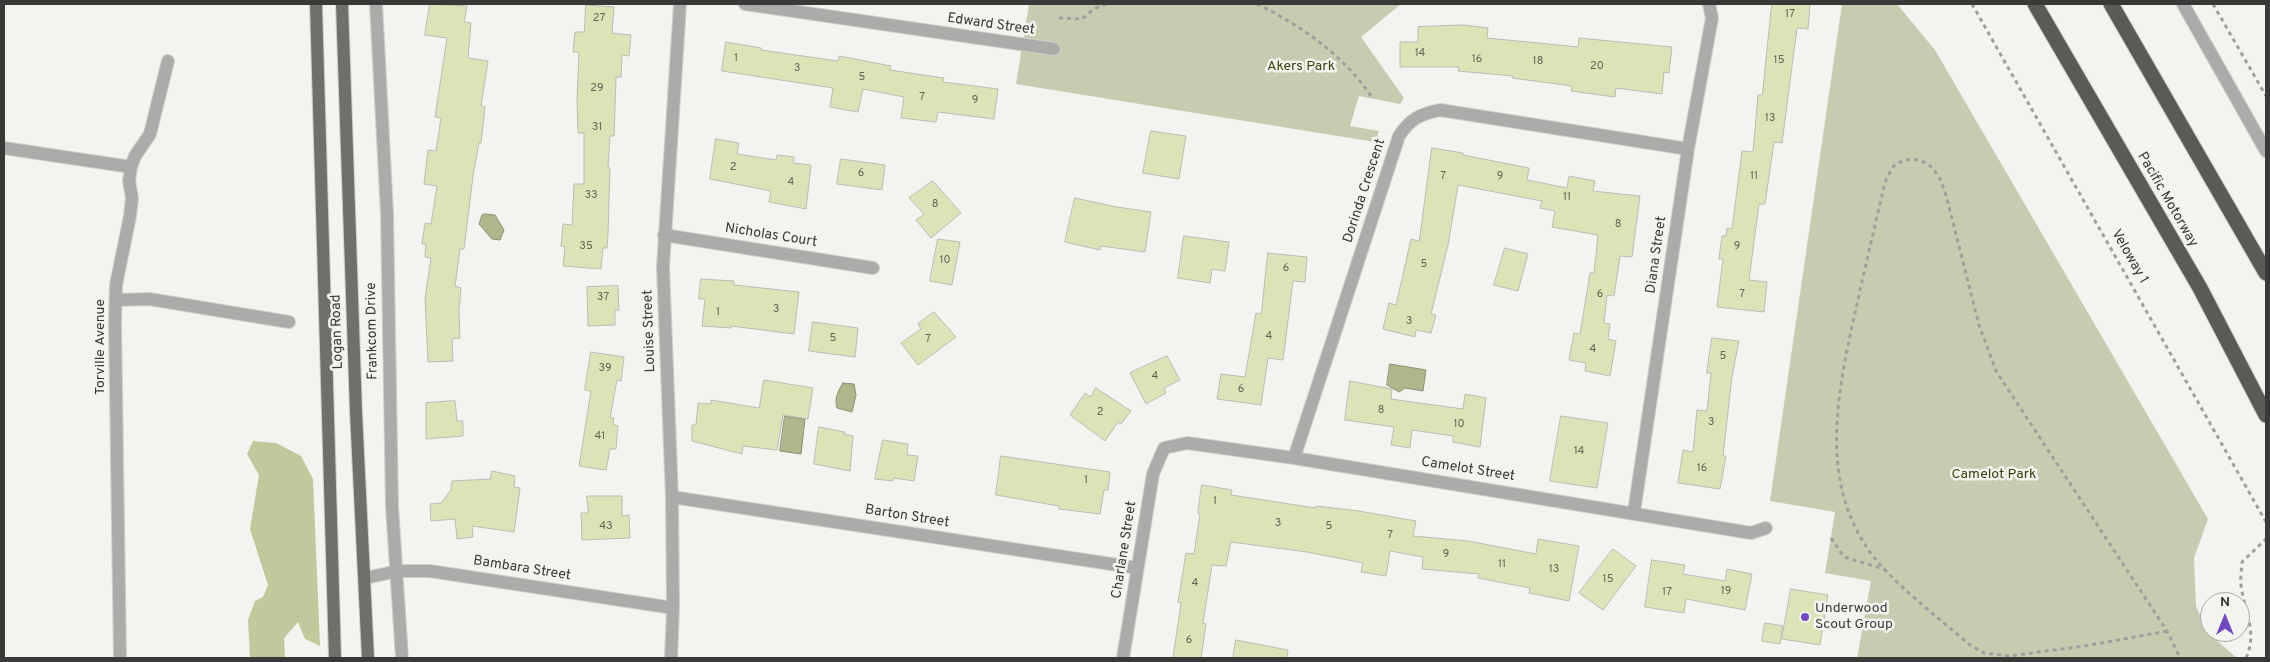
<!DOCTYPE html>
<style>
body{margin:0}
#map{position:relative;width:2270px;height:662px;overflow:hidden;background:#f3f4ef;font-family:Overpass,sans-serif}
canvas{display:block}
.frame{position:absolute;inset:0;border:5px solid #393938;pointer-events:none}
.north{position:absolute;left:2200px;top:592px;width:50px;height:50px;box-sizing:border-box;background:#f3f4ef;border:1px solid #a9a9a6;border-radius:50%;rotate:0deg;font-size:14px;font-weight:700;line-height:20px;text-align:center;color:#393938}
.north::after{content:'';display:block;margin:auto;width:18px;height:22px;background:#7349c2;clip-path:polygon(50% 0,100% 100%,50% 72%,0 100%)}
</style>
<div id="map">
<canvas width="2270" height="662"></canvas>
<div class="frame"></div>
<div class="north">N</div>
</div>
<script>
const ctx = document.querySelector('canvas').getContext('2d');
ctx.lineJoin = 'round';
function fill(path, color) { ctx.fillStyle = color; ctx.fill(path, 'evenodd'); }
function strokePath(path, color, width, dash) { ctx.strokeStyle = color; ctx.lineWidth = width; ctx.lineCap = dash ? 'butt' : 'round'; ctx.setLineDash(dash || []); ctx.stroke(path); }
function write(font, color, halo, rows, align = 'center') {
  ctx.font = font + ' Overpass,sans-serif'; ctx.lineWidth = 5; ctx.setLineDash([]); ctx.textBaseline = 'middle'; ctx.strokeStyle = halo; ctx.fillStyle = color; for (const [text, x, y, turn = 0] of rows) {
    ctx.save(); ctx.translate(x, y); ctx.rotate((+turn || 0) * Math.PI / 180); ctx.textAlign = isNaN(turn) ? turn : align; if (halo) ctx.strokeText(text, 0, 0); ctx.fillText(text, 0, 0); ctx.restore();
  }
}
fill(new Path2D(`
 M1029 4H1401L1361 37 1404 98 1400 104 1359 96 1350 126 1379 131 1375 142 1016 84Z
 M1842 4H1897L1935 50 2208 519 2194 558 2196 606 2208 633 2237 658H1857L1871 581 1825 573 1835 512 1770 501Z`), '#c7ccb1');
fill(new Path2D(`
 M253 441 276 443 301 456 313 479 320 646 305 639 298 622 284 638 285 658H250L248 620 255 601 263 597 268 585 250 529 259 475 247 454Z`), '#c1c89c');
const water = new Path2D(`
 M485 214 495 215 504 230 500 240 492 239 479 224 482 215Z
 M1390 364 1426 370 1423 391 1405 388 1399 392 1387 385Z
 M843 383 854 384 856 395 852 412 837 408C834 399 838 391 843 383Z
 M785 416 805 419 801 454 780 451Z`);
fill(water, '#afb68b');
strokePath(water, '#8c9072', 1);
const building = new Path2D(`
 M430 4 467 6 464 22 471 23 468 58 488 61 481 106 485 107 481 143H479L473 176 464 249H460L455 286 461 288 459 310 460 338 452 339 453 361 428 362 425 299 431 258 425 257 426 244H422L425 223 431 224 437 186 424 184 428 150 436 151 441 118 435 117 447 38 425 35Z
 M1772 4H1810L1808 29 1797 28 1782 143 1774 142 1765 204H1759L1749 280 1767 282 1764 312 1717 307 1723 259H1719L1722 236H1726L1727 228 1732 229 1742 151 1753 152 1758 95H1762Z
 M586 5 614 7 612 33 631 35 629 56 622 55 621 77H616L614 136H610L608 168H610L608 234 607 248H603L601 269 563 266 565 247 561 246 563 224 572 225 574 184H584V133H578L577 101 579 52H573L575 32H584Z
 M1464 25 1488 28 1487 38 1578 47 1579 38 1672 47 1669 73 1664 72 1662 94 1616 88 1615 97 1571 91 1572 86 1512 78 1513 76 1458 71 1459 67H1400V42H1418V27Z
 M726 42 761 48V50L838 61 839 56 891 66 890 70 944 78 943 82 998 89 994 119 938 112 936 122 901 118 904 97 863 89 858 112 830 107 833 88 722 71Z
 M1151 131 1186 136 1179 179 1143 173Z
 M716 139 739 143 737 154 776 160 777 155 794 157 793 163 811 165 806 209 769 202 771 191 710 179Z
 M1432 148 1463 153V155L1529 168 1527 180 1567 188 1569 176 1595 181 1593 191 1640 196 1632 257 1620 256 1614 296 1607 295 1604 323 1610 324 1608 339 1616 341 1610 376 1585 371 1586 363 1569 360 1574 333 1580 334 1590 273H1594L1598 235 1552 227 1555 211 1540 208 1542 201 1458 185 1448 245 1431 314 1436 315 1431 333 1416 330 1415 337 1383 329 1389 303 1396 305 1411 239 1419 241Z
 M841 159 885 165 882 190 837 184Z
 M933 181 961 213 931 238 916 220 924 214 909 198Z
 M1075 198 1117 207 1151 212 1145 252 1101 246 1100 250 1065 242Z
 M1184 236 1229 242 1225 271 1212 269 1210 283 1178 278Z
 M938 239 960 242 952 285 930 281Z
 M1505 248 1528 254 1518 291 1494 285Z
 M1268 253 1307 257 1305 282 1293 281 1283 360 1268 358 1261 405 1217 399 1221 374 1245 377 1256 313 1261 314Z
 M701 279 734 281V285L799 292 794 334 731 326V328L702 326 705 299H699Z
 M618 286 619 310H615V325L588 326 587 287Z
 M934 312 956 337 918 365 901 343 921 329 918 324Z
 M813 322 858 328 855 357 809 351Z
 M1712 338 1739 341 1732 376 1723 456H1726L1720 489 1678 483 1683 450 1693 452 1697 410 1707 411 1711 373H1707Z
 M591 352 624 357 621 381 617 380 610 418H614L613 424 618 426 616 449H610L606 470 579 466 591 391 585 390Z
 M1167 356 1180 380 1164 388 1166 393 1146 404 1130 373Z
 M764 380 813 388 808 419 783 415 777 450 743 446 742 454 692 441V425H696L698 403 711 404V400L759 408Z
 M1350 381 1392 389 1391 399 1463 409 1465 394 1486 398 1480 447 1453 442V436L1412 430 1410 448 1391 445 1394 427 1345 420Z
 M1096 388 1131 411 1121 424 1118 422 1105 441 1070 415 1085 393 1090 397Z
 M455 401 457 421H463V436L426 439V403Z
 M1561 416 1608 423 1597 488 1550 481Z
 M819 427 845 432 844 434 853 436 850 471 814 464Z
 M883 440 908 444 907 455 918 456 914 481 894 478 893 481 875 479Z
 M1001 456 1110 472 1108 490H1104L1100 514 1059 509V506L996 495Z
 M492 471 515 476 514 487 520 488 514 532 472 526 473 537 457 539 455 519 431 521 430 504 441 503 451 490 452 481 490 479Z
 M1202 485 1232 490 1231 495 1316 508V506L1359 511 1416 521 1413 536 1468 541 1536 554 1538 539 1579 546 1569 601 1529 593 1530 588 1478 578 1479 574 1422 569 1423 557 1390 551 1386 576 1361 572 1363 563 1307 552 1231 542 1226 566 1212 565 1203 623 1206 624 1201 658H1173L1181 603 1178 602 1186 553 1194 554 1200 514 1198 513Z
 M587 496H622V516L629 515 630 538 582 540 581 513H588Z
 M1613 549 1636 566 1603 610 1579 593Z
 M1652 560 1685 565 1683 574 1725 581 1727 569 1752 574 1745 610 1686 599 1684 613 1645 607Z
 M1791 589 1828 595 1820 645 1782 639Z
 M1765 623 1783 626 1780 644 1762 641Z
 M1236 640 1288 650 1287 658H1233Z`);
fill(building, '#dce4b7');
strokePath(building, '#babbb6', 1);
const service = new Path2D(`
 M2183 4 2266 151`);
const minor = new Path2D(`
 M376 4 387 214 392 506 402 658
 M745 4 1054 49
 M4 148 131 167 129 181 132 198 130 216 116 285 115 324 120 658
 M131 167 135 156 150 134 168 61
 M664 235 873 268
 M116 300 149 299 289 322
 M1294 458 1399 136C1410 119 1420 114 1440 110L1688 149
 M672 497 1137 568
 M1634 512 1688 149 1712 18 1709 4
 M365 578 398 571H430L673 608
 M671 658 673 608 672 497 663 267 680 4
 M1123 658 1153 474 1164 448 1187 443 1294 458 1751 533 1766 528`);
const primary = new Path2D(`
 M316 4 335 658
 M342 4 356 412 368 658`);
const motorway = new Path2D(`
 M2035 4 2200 288 2266 415
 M2111 4 2266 273`);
strokePath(service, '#cecfca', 14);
strokePath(minor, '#cecfca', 14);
strokePath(primary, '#cecfca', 14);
strokePath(motorway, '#cecfca', 17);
strokePath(new Path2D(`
 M1257 4C1302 26 1345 56 1373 99
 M1972 4 2266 522
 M2213 4 2266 96
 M1059 18 1082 19 1094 9 1106 4
 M1831 538 1844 557 1884 569
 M2167 631 2085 646 2009 656 1984 653 1970 645C1938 617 1885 578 1864 543 1818 470 1840 381 1857 304 1866 263 1876 222 1885 182 1888 177 1891 168 1895 165 1907 156 1925 158 1934 170 1940 177 1943 186 1946 195L1979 325 1996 371 2167 631 2180 658
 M2246 658C2258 632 2244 611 2241 585 2240 578 2242 569 2242 562L2266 539`), '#9f9f9c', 3, [4, 4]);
strokePath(service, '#ababa9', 12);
strokePath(minor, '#ababa9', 12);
strokePath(primary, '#6f6f6c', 12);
strokePath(motorway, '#5a5a56', 15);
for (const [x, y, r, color] of [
 [1805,617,5,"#7349c2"]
]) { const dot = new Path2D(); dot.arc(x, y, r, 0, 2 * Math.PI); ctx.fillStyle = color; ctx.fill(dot); strokePath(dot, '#f3f4ef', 2); }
write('11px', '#626458', null, [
 ["17",1790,15],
 ["27",599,19],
 ["14",1420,54],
 ["1",736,59],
 ["16",1477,60],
 ["15",1779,61],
 ["18",1538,62],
 ["20",1597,67],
 ["3",797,69],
 ["5",862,78],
 ["29",597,89],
 ["7",922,98],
 ["9",975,101],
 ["13",1770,119],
 ["31",597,128],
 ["2",733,168],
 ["6",861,174],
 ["7",1443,177],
 ["9",1500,177],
 ["11",1754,177],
 ["4",791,183],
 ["33",591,196],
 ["11",1567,198],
 ["8",935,205],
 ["8",1618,225],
 ["35",586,247],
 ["9",1737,247],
 ["10",945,261],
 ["5",1424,265],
 ["6",1286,269],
 ["6",1600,295],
 ["7",1742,295],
 ["37",603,298],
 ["3",776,310],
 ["1",718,313],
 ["3",1409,322],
 ["4",1269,337],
 ["5",833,339],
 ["7",928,340],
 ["4",1593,350],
 ["5",1723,357],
 ["39",605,369],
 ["4",1155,377],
 ["6",1241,390],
 ["8",1381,411],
 ["2",1100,413],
 ["3",1711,423],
 ["10",1459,425],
 ["41",600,437],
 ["14",1579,452],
 ["16",1702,469],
 ["1",1086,481],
 ["1",1215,502],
 ["3",1278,524],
 ["43",606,527],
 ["5",1329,527],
 ["7",1390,536],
 ["9",1446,555],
 ["11",1502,565],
 ["13",1554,570],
 ["15",1608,580],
 ["4",1195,584],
 ["19",1726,592],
 ["17",1667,593],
 ["6",1189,641]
]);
write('14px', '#393938', '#f3f4ef', [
 ["Edward Street",991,25,8],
 ["Dorinda Crescent",1365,191,-72],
 ["Pacific Motorway",2167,200,60],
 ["Nicholas Court",771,236,9],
 ["Diana Street",1657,255,-82],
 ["Veloway 1",2129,257,60],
 ["Frankcom Drive",373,331,-91],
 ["Louise Street",650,331,-92],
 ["Logan Road",338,332,-92],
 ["Torville Avenue",101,347,-90],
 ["Camelot Street",1468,470,9],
 ["Barton Street",907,517,9],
 ["Charlane Street",1125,550,-81],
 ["Bambara Street",522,569,9]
]);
write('14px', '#3a3f0b', '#f3f4ef', [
 ["Akers Park",1301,67],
 ["Camelot Park",1994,475]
]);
write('14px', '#393938', '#f3f4ef', [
 ["Underwood",1815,609],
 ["Scout Group",1815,625]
], 'left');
</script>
